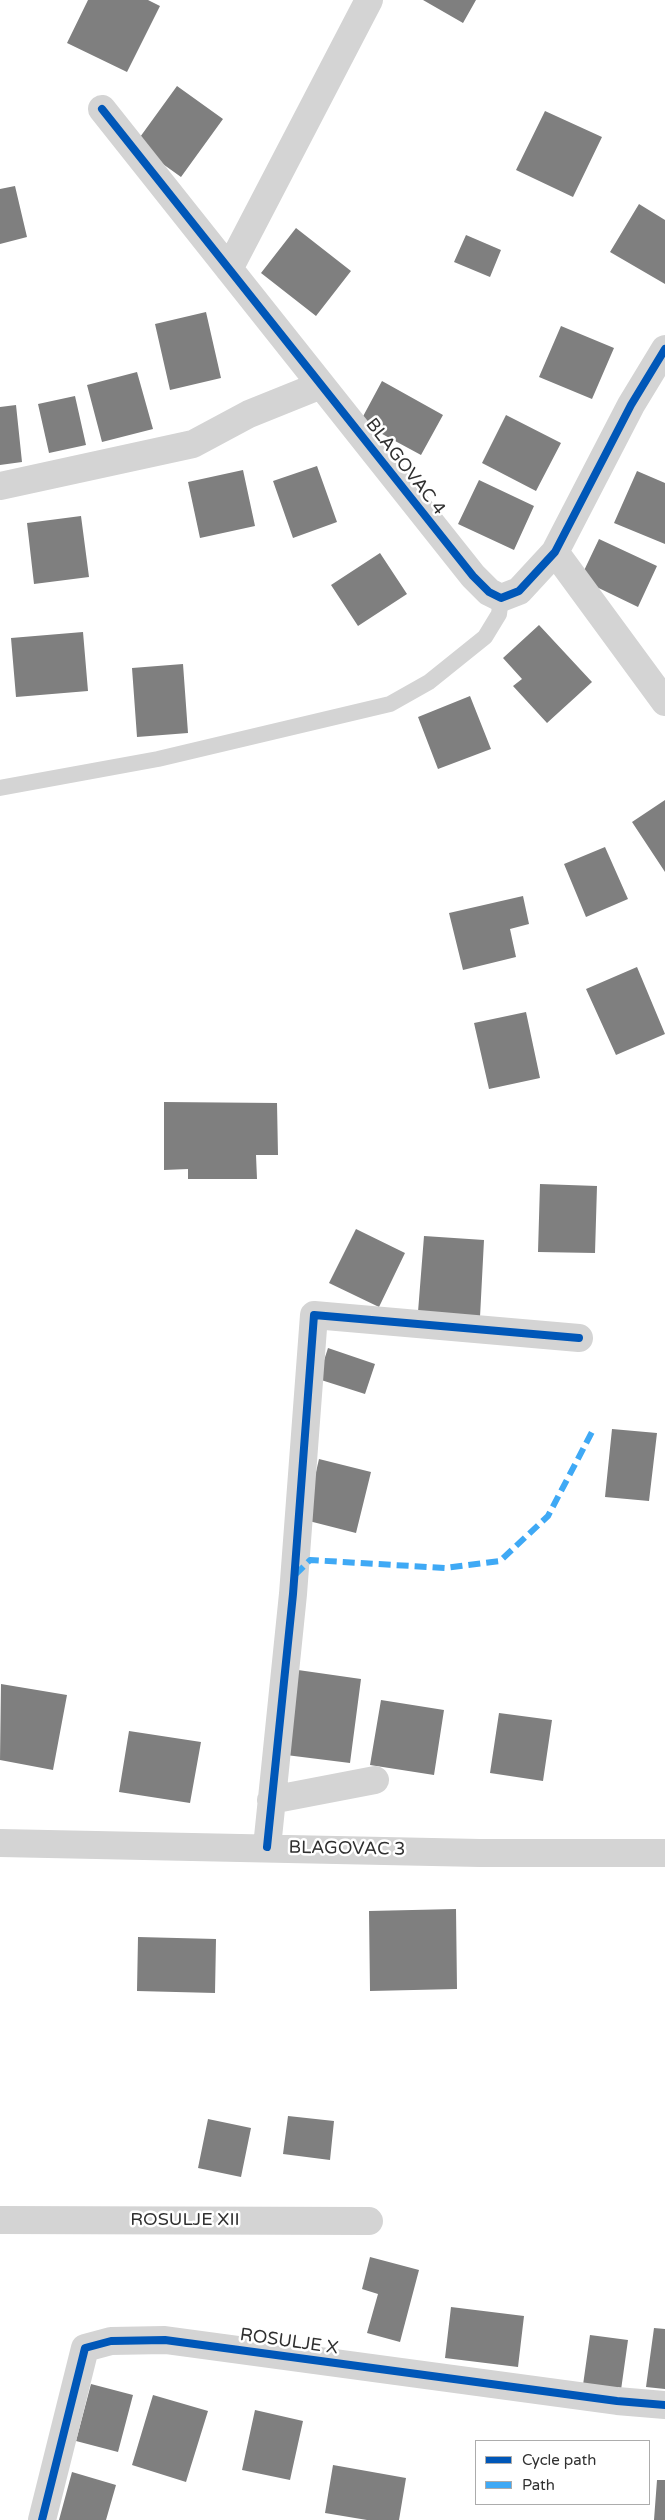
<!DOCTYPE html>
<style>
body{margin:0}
#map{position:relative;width:665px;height:2520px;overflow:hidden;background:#fff;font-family:"Varela Round",sans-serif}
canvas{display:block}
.legend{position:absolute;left:475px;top:2440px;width:175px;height:65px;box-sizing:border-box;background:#fff;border:1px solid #acacac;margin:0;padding:6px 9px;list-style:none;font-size:15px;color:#303030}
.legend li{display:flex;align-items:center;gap:10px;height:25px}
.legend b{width:25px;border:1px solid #acacac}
</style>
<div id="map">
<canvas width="665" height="2520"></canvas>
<ul class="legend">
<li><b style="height:6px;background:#0057b8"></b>Cycle path</li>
<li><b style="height:6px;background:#3fa9f5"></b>Path</li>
</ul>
</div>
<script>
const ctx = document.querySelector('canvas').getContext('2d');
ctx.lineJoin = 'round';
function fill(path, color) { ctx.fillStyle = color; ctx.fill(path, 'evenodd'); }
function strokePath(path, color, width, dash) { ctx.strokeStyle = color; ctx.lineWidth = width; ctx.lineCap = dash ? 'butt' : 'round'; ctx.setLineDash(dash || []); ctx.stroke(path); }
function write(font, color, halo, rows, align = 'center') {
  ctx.font = font + ' "Varela Round",sans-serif'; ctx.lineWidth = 5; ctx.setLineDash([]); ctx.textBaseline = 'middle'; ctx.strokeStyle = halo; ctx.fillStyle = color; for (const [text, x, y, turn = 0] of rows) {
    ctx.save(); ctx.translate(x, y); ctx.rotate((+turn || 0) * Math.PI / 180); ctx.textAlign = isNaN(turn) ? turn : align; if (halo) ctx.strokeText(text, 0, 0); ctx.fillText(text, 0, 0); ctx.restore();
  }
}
fill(new Path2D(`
 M88 0H148L160 6 127 72 67 43Z
 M423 0H476L463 23Z
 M177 86 223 119 181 177 135 144Z
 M545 111 602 137 573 197 516 170Z
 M15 186 27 237 0 244V189Z
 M639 204 665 220V284L610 252Z
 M296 228 351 271 316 316 261 273Z
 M466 235 501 250 490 277 454 262Z
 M206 312 221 378 170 390 155 324Z
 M561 326 614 348 592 399 539 377Z
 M137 372 153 429 102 442 87 385Z
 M382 381 443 415 421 455 360 422Z
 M75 396 86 445 49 453 38 404Z
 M16 405 22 462 0 465V407Z
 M506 415 561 443 536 491 482 463Z
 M317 466 337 522 293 538 273 481Z
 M243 470 255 526 200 538 188 482Z
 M637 471 665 483V544L614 523Z
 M479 480 534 506 514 550 458 524Z
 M81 516 89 577 34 584 27 523Z
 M599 539 657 566 638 607 580 579Z
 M380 553 407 594 358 626 331 585Z
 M539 625 592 682 547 723 513 686 522 679 503 658Z
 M83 632 88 691 16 697 11 638Z
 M183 664 188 733 137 737 132 668Z
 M470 696 491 749 438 769 418 717Z
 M665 800V872L632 822Z
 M605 847 628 899 586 917 564 864Z
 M523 896 529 924 510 929 516 957 463 970 449 913Z
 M637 967 665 1034 616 1055 586 989Z
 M526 1012 540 1078 489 1089 474 1023Z
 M164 1102 277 1103 278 1155H256L257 1179H188V1169L164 1170Z
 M540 1184 597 1186 595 1253 538 1252Z
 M356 1229 405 1253 379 1307 329 1283Z
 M424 1236 484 1240 480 1317 418 1312Z
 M328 1348 375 1364 365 1394 318 1379Z
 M612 1429 657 1433 649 1501 605 1497Z
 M319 1459 371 1472 356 1533 305 1520Z
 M298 1670 361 1679 350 1763 286 1755Z
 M1 1684 67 1695 53 1770 0 1760Z
 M381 1700 444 1710 434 1775 370 1765Z
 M499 1713 552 1720 543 1781 490 1773Z
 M129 1731 201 1742 190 1803 119 1792Z
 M456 1909 457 1989 370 1991 369 1911Z
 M138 1937 216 1939 215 1993 137 1991Z
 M288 2116 334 2121 330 2160 283 2154Z
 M208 2119 251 2128 241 2177 198 2168Z
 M370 2257 419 2270 400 2342 367 2333 378 2294 362 2289Z
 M451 2307 524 2316 518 2367 445 2358Z
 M654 2328 665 2329V2389L646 2387Z
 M590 2335 628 2340 621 2390 583 2385Z
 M91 2384 133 2395 118 2452 76 2441Z
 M153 2395 208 2411 186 2482 132 2465Z
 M255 2410 303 2421 290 2480 242 2470Z
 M333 2465 406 2478 399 2520H367L325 2513Z
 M72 2472 116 2485 106 2520H59Z
 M657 2480H665V2520H654Z`), '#7f7f7f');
strokePath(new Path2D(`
 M0 788 158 759 390 704 429 682 485 637 499 614 501 598`), '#d4d4d4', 16);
strokePath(new Path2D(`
 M102 109 473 576 489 592 501 598 519 591 555 552 631 405 665 349
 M229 269 369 0
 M0 486 193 444 249 414 321 385
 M555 552 665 702
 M271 1800 375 1780
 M0 1843 480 1853H665
 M267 1847 293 1594 314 1315 579 1338
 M0 2220 369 2221
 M42 2520 85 2348 111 2341 165 2340 617 2401 665 2405`), '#d4d4d4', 28);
strokePath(new Path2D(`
 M295 1575 310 1560 445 1568 500 1561 548 1516 593 1430`), '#3fa9f5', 6, [12, 6]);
strokePath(new Path2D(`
 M102 109 473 576 489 592 501 598 519 591 555 552 631 405 665 349
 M267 1847 293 1594 314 1315 579 1338
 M42 2520 85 2348 111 2341 165 2340 617 2401 665 2405`), '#0057b8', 8);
write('18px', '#303030', '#fff', [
 ["BLAGOVAC 4",405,467,52],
 ["BLAGOVAC 3",347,1849,1],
 ["ROSULJE XII",185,2220],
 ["ROSULJE X",289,2342,8]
]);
</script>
